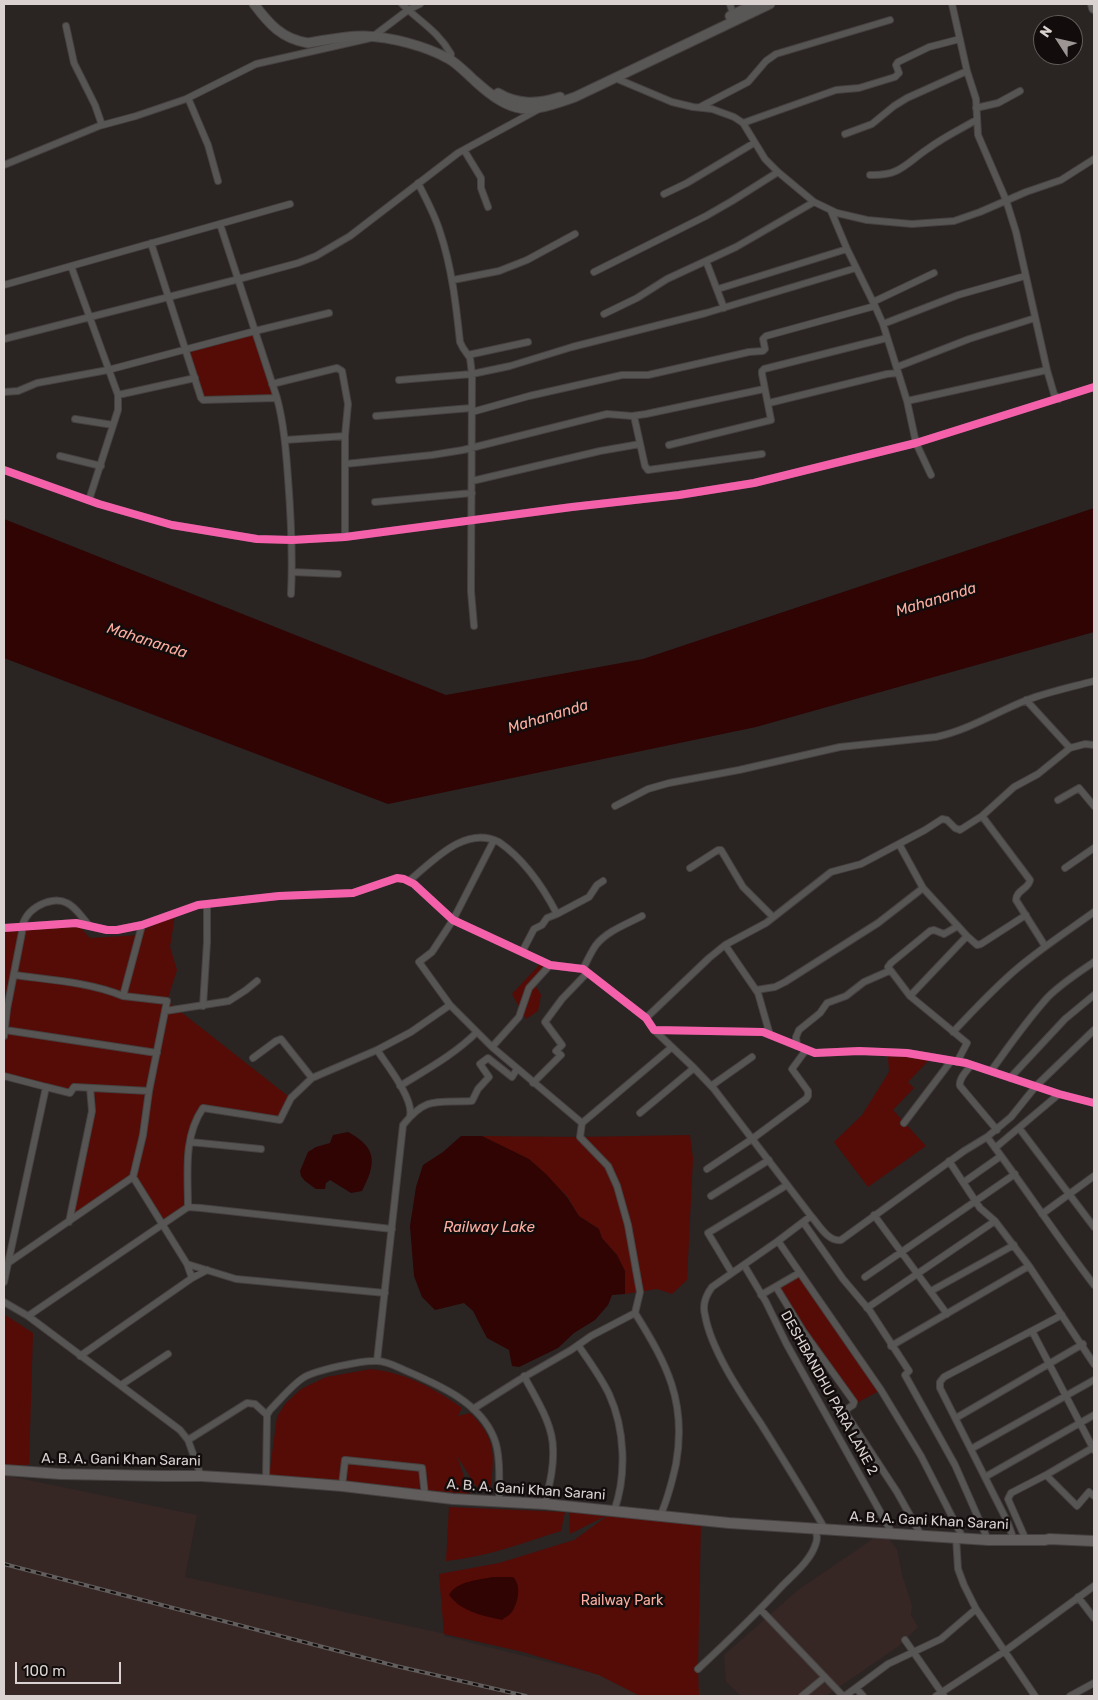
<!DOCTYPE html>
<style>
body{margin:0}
#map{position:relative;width:1098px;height:1700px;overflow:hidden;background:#2a2423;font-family:Rubik,sans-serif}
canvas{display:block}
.frame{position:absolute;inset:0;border:5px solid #d9d2d0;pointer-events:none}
.north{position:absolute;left:1033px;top:15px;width:50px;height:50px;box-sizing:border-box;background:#120d0c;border:1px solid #625c5a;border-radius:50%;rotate:305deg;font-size:14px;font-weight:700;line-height:20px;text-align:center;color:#d9d2d0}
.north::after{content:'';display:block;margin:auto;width:18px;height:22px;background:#9c9593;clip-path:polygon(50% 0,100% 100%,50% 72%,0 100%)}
.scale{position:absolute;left:15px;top:1662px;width:106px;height:22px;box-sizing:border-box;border:2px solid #d9d2d0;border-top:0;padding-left:6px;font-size:15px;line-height:18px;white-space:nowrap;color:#d9d2d0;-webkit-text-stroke:4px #120d0c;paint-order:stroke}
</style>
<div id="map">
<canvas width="1098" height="1700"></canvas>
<div class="frame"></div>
<div class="north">N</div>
<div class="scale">100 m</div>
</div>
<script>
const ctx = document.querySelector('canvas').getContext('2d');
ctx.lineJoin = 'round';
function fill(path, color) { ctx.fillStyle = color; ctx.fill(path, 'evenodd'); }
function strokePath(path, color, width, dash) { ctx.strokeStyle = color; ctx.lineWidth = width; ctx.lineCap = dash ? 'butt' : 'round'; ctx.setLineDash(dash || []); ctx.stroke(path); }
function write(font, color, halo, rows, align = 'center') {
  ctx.font = font + ' Rubik,sans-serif'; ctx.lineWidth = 5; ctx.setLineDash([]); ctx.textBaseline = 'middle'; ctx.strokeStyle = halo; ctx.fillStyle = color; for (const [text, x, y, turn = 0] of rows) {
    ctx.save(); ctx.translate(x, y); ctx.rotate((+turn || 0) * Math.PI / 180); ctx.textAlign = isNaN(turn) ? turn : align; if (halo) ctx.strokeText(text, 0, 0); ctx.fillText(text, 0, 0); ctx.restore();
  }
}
fill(new Path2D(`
 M4 1475 197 1515 185 1577 441 1633 444 1634V1636L600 1675 640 1696H4Z
 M883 1532 897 1549 902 1574 912 1606 911 1615 918 1627 899 1646 826 1696H741L726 1682 724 1655 798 1590Z`), '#372724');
fill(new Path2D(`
 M255 334 275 397H202L187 350Z
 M175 915 170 947 177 970 167 1001 288 1096 280 1120 201 1111 188 1150V1207L165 1222 133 1177 74 1216 92 1111 90 1088 75 1087 70 1093 4 1076V1036L7 1028 4 1026V929L76 923 90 938 140 935 128 980 144 930Z
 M542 962 550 965 536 986 541 995 538 1011 526 1019 512 994Z
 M888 1056 932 1057 908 1082 914 1088 893 1110 926 1146 868 1187 834 1142 862 1115 889 1072Z
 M690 1135 693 1158 687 1280 672 1294 657 1289 625 1294V1271L617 1255 602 1238 599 1229 579 1216 567 1196 529 1159 482 1136 580 1137Z
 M799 1274 881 1390 855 1404 776 1287Z
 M4 1314 33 1333 29 1465H4Z
 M371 1369C406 1373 434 1388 462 1408L458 1416 470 1413C498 1439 494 1458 490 1493L479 1491 457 1456 470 1494 269 1476 277 1417 285 1404 301 1389 326 1377Z
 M569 1506 701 1520 698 1669 699 1696H640L599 1675 523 1652 444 1634 439 1574 499 1563 574 1540 610 1514 570 1534Z
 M449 1507 565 1512 561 1531C522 1543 487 1557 446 1561Z`), '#550c06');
fill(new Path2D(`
 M1094 508V632L756 727 388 804 4 658V519L446 695 643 659Z
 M348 1132C378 1148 376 1164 362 1191L351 1193 330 1180 326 1183 325 1189H316L305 1181 301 1176 300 1171 308 1152 316 1147 330 1143 333 1135Z
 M461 1136H482L529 1159 547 1175 567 1197 579 1216 599 1229 602 1238 617 1255 625 1271V1294L612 1295 608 1305 595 1320 574 1333 558 1348 519 1367 512 1366 509 1350 487 1338 473 1311 464 1303 435 1310 422 1297 414 1276 410 1226 416 1187 423 1165 443 1152Z
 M493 1577H513C522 1585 518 1603 512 1612 509 1616 505 1617 502 1620 481 1615 462 1612 449 1595 456 1581 479 1580 493 1577Z`), '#2f0403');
const street = new Path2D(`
 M402 4C420 22 438 31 451 54L450 60
 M730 4 733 14
 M952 4 967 71 976 99 978 135 1006 200 1016 232 1047 370 1054 394 1059 399
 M66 26 74 63 95 105 102 125
 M615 78 672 102 693 107 712 109 734 117 743 123 765 159 778 172 814 202 837 213 867 220 912 224 954 221 980 212 1026 192 1061 180 1094 159
 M188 98 208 145 218 181
 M700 107 748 82 766 61 776 54 890 20
 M976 108 998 103 1020 91
 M743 123 836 90 859 88 895 77 899 73 896 65 898 62 929 47 960 39
 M845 134 872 124 894 106 907 98 967 71
 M464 150 481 178V188L488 207
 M4 165 99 126 136 116 186 99 256 64 371 38 408 10 420 4
 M870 175C901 176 906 163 929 148 944 137 961 129 976 120
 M418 183C426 199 435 215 440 232 452 268 456 305 460 342L463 348 470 358 472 374 471 591 474 626
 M664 194 687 183 754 143
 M831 211 847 249 875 306 883 324 907 401 916 443 931 475
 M151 243 201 398 203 400 277 398 255 331 329 313
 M706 261 724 308
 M71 266 118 395V410L89 500
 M594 272 706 216 732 201 778 172
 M453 280 499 271 527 260 575 234
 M4 285 290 204
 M718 289 847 249
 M873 302 934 273
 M604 314 637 298 667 279 736 247 814 202
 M883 324 958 295 1025 276
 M4 339 239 279 298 263 316 256 350 236 458 153 539 109
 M468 355 528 342
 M897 367 969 339 1035 318
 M399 380 472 374 510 366 572 347 706 313 856 268
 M272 384 337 368 342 371 348 404 345 436V537
 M4 392 18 391 37 383 108 370 255 331 220 224
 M118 395 195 378
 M277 398C284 424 286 451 288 478 291 517 293 555 291 594
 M907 401 1047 370
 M769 403 887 374 898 373
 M472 412 529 396 622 375H648L749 352 763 351 765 349 763 339 766 336 875 306
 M376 416 471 408
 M634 416 645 466 648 470 762 454
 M75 419 113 425
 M285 440 345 436
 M669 445 771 420 762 374V371L764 369 887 338
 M60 456 101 466
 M345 464 432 455 463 450 607 414 632 416 646 414 764 389
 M4 470 99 504 172 525 257 539 292 540 345 537 572 507 679 495 754 483 916 443 1094 387
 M472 481 600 451 640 444
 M375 502 472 493
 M292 572 338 574
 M1026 700 1070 748
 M1058 800 1079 788 1094 806
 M615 806 648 789 669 783 739 770 840 747 936 737C969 730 996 712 1027 700 1048 692 1072 687 1094 681
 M982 816 1030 880C1029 889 1016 890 1016 900L1045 946
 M494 840 453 920 432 952 419 962 450 1005 492 1047 582 1123
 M899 844 923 888 967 936 910 996
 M690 868 718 850H721L743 887 773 917
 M1065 868 1094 848
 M409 881C433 861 465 825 499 842 525 860 543 887 557 914L547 918 542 925 534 929 522 952
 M557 914 589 897 597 885 603 881
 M142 925 123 996 167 1001 149 1091
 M4 928 76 923 107 930H117L142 925 198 905 279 896 353 893 397 878 404 879 414 884 453 920 550 965 583 969 646 1018 654 1030 763 1032 815 1053 859 1051 907 1053 966 1063 1059 1094 1094 1103
 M967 936 977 945 981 944 1026 915
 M725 945 758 993 770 1035
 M583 969C587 961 591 952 596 945 607 931 627 924 642 916
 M14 975C50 980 89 982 123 996
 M756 990 775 987 785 982 878 923 923 888
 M203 1006 207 942V904
 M165 1011 229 1001 246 990 257 981
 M646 1018 709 958 725 945 766 923 831 872 861 864 925 830 942 819 947 820 955 828 960 830 982 816 1014 787 1038 774 1070 748 1085 744 1094 745
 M5 1030 157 1053
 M654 1030 694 1068 714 1089 811 1216 778 1241 881 1390 921 1456 963 1538
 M1094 1030 1036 1086 1011 1117 987 1137C1024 1186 1057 1237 1094 1285
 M953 1032C974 1010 995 987 1019 967 1043 947 1069 930 1094 912
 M4 1036 7 1009 22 932C20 912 49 894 67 903 76 907 82 918 89 925
 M797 1046 796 1037 799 1030 820 1013 827 1003 846 996 864 982 889 971
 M492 1047 519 1017 529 988 550 965
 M377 1050C387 1065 414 1099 410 1116
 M253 1058 276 1041 281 1039 312 1078
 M957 1062 967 1043 910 996 888 967 891 963 930 931 934 930 944 934 958 926
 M971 1065C967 1071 958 1079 960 1086L997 1130
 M991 1071C1009 1046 1027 1020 1048 997 1062 983 1078 973 1094 962
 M4 1076 46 1087 4 1282
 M1010 1078 1065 1019 1094 995
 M533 1083 561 1055 556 1051 562 1045 545 1022 562 999 587 973
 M400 1086C426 1070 455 1054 477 1032
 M711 1086 752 1057
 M46 1087 70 1093 74 1087 149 1091 143 1135 133 1177 187 1264 236 1279 385 1293
 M640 1113 694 1068
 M904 1123 951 1061
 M1019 1128 1094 1227
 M190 1142 261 1149
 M995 1148 1059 1094
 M949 1161 980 1208 995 1221 1029 1266 1094 1364
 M707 1169 752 1139 806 1099 808 1096V1091L792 1069 806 1050
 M964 1182 1001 1156
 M711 1196 769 1160
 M188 1207C188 1174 183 1137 203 1108L280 1120 291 1098 312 1078 377 1050 411 1032 450 1005
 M1042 1214 1094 1176
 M874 1215 947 1314
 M811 1216C819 1225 828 1242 841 1240L964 1151 987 1137
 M69 1222 92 1111 90 1088
 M803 1222 843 1279 870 1311 909 1371 905 1375 955 1465 988 1540
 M778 1241 712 1287C706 1295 702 1304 705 1315 711 1350 741 1394 761 1424 783 1459 804 1493 825 1529
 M8 1263 133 1177
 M744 1265 766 1302 786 1343 892 1533
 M732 1273 708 1233 787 1185
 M865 1277 1015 1174
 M192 1278 207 1270
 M776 1287 803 1331 854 1402 853 1405 847 1409 846 1414 897 1492 921 1535
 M931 1291 1014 1245
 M761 1295 799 1273
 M4 1302 28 1316 180 1430 188 1440 201 1476
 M867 1308 995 1221
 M635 1313C667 1364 687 1402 676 1464 672 1482 668 1499 660 1516
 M28 1316 188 1207 201 1208 392 1229
 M1032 1331 1094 1450
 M578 1345C589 1361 601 1377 609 1394 625 1429 627 1475 614 1511
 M891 1346 1029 1266
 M80 1356 192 1278 187 1264
 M377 1361 403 1125C427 1095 438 1103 472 1101L478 1089 489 1077 480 1064 488 1058 512 1077 517 1069
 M524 1376C536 1399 553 1424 553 1449 554 1468 549 1486 545 1504
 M121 1385 168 1354
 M473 1409 519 1380 571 1350 591 1336 635 1313 640 1292 628 1225 617 1186 608 1166 580 1137 582 1123 672 1047
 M956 1418 1083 1344
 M188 1440 247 1403 255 1404 267 1415
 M971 1449 1094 1380
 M1046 1475 1094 1447
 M985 1477 1094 1415
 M266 1480 267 1415 270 1410C280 1400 292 1385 303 1378 315 1370 363 1360 377 1361 388 1361 399 1368 409 1372 441 1386 480 1403 494 1438 501 1455 499 1483 499 1502
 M342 1486 345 1460 422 1468 425 1496
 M956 1537 958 1569 964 1585 976 1609 1035 1696
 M1014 1540 1007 1521 940 1388V1382L944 1377 1062 1315
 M1026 1540 1008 1499 1011 1493 1046 1475 1077 1506 1089 1492 1094 1496
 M1078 1597 1094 1618
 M761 1610 843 1696
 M905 1640 944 1696
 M698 1669C727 1642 756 1614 783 1585 795 1573 811 1560 816 1543 818 1537 817 1533 815 1528
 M856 1688 863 1696
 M802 1696 825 1677
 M845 1696 888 1664 941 1639 976 1609
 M936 1696 1005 1651 1094 1586
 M1070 1696 1094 1683`);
const secondary = new Path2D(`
 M254 4C269 24 282 39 308 43 327 40 346 35 365 36 391 37 426 46 449 59 458 64 467 74 475 81 514 116 527 114 575 97L770 4
 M730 16 755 4
 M498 93C518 105 538 104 560 97`);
const primary = new Path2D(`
 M1093 4 1094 8
 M4 1470 61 1474 164 1476H201L266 1480 342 1486 453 1499 545 1504 729 1523 988 1540H1045L1049 1539 1094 1541`);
strokePath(street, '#454140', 8);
strokePath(secondary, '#454140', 11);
strokePath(primary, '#454140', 12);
strokePath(street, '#575554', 6);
strokePath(secondary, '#595656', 9);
strokePath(primary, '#605d5c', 10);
const rail = new Path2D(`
 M4 1564 396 1666 526 1696`);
strokePath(rail, '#615e5d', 4);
strokePath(rail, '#120d0c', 2, [5.5]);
strokePath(new Path2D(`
 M4 470 99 504 172 525 257 539 292 540 345 537 572 507 679 495 754 483 916 443 1094 387
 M4 928 76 923 107 930H117L142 925 198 905 279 896 353 893 397 878 404 879 414 884 453 920 550 965 583 969 646 1018 654 1030 763 1032 815 1053 859 1051 907 1053 966 1063 1059 1094 1094 1103`), '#f560ab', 8);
write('14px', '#d9d2d0', '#120d0c', [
 ["DESHBANDHU PARA LANE 2",829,1393,61],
 ["A. B. A. Gani Khan Sarani",121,1460,1],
 ["A. B. A. Gani Khan Sarani",526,1490,4],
 ["A. B. A. Gani Khan Sarani",929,1521,3]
]);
write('14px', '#fcada0', '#120d0c', [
 ["Railway Park",622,1601]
]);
write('italic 15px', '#fcada0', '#120d0c', [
 ["Mahananda",936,600,-17],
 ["Mahananda",147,641,18],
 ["Mahananda",548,717,-17],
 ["Railway Lake",489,1228]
]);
</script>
